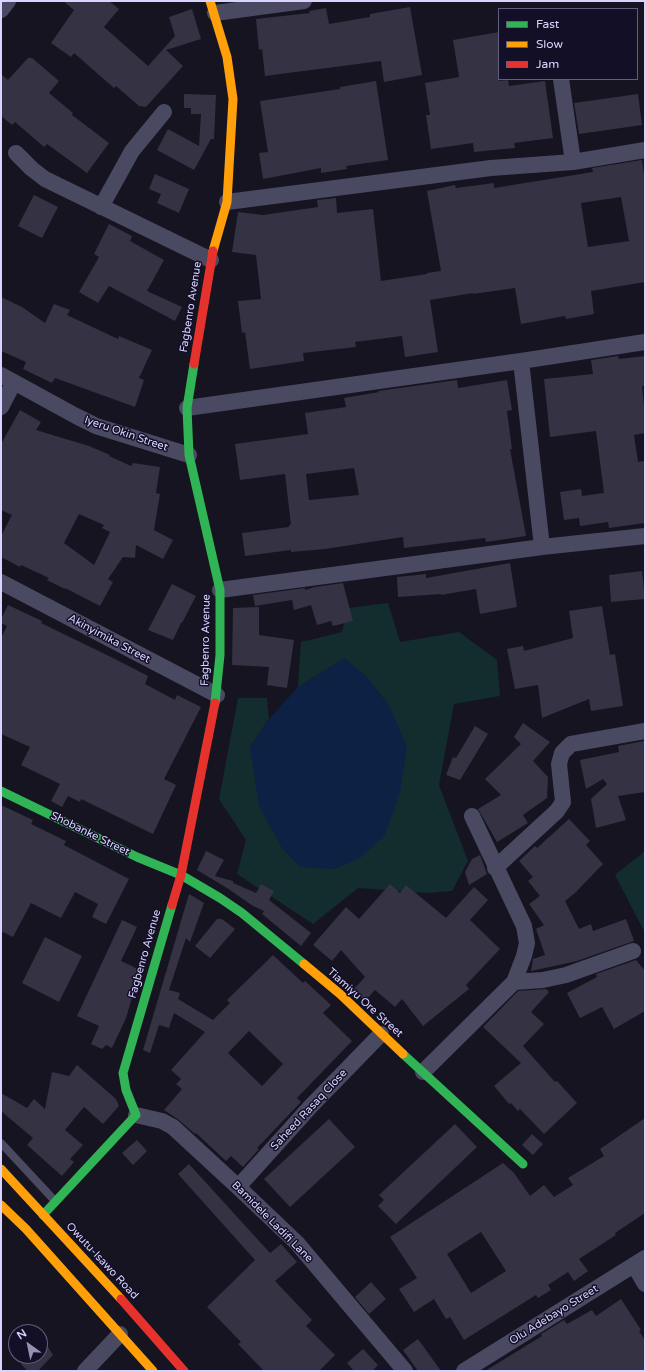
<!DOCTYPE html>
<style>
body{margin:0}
#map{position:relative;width:646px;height:1372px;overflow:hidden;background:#161421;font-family:"Varela Round",sans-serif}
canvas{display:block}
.frame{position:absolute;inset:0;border:2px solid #d9d4ff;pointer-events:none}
.legend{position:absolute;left:498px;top:8px;width:140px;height:72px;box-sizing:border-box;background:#130f26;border:1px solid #625e7d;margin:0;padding:5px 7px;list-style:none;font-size:12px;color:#d9d4ff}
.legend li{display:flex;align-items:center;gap:8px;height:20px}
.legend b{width:20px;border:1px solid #625e7d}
.north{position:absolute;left:8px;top:1324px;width:40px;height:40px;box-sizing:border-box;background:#130f26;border:1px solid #625e7d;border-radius:50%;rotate:327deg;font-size:11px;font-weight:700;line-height:16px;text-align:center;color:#d9d4ff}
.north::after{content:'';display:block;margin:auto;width:14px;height:18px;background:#9591b1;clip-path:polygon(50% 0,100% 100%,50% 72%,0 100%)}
</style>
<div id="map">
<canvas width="646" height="1372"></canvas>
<div class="frame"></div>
<ul class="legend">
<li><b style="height:5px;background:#30b455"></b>Fast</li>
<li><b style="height:5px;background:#ff9f0a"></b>Slow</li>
<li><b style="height:5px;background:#e5322d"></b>Jam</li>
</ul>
<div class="north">N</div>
</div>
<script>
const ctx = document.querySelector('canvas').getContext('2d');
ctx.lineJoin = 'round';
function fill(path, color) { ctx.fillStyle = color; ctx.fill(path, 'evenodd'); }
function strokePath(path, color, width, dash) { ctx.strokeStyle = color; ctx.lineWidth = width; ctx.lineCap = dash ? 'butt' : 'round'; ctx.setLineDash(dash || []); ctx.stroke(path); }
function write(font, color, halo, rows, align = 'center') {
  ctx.font = font + ' "Varela Round",sans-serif'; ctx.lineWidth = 3; ctx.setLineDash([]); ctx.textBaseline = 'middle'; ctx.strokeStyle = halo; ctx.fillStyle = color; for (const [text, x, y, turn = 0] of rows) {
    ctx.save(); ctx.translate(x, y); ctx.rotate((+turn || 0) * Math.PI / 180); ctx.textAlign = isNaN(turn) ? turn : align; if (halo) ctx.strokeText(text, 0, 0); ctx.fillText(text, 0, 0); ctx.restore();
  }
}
fill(new Path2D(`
 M388 603 400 642 459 632 497 660 500 696 454 704 439 785 468 861 452 891 427 893 358 888 313 924 237 874 246 840 219 799 238 698H267L269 719 250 747 345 658 298 687 301 642 342 632 348 608Z
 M645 851V933L615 875Z`), '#132c2d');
fill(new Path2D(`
 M345 658 369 679 390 707 407 747 400 792 385 835 360 858 334 869 300 867 282 848 259 806 250 747 269 719 298 687Z`), '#0d2144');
fill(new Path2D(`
 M63 1H109L119 9 104 27 148 66 175 36 169 17 192 9 201 39 166 50 183 66 146 107 139 106 116 86 114 88 74 53 71 57 51 43 74 10Z
 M410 7 422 75 384 82 381 61 265 76 262 49 259 50 256 19 310 13 309 11 326 8 329 24 370 17V14Z
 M499 32V81L508 80 509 86 545 81 553 138 514 143 515 148 474 152 473 143 431 149 426 115H430L425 83 459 77 453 40Z
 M28 58H32L59 81 49 93 73 113 72 115 109 143 87 173 47 144 44 147 15 122 12 125 1 116V74L8 80Z
 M376 81 388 160 346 166 347 169 321 173V168L263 179 259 153 268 152 260 101 340 89V87Z
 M184 94 216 95 214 139H211L194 170 157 150 168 129 199 146 201 114H191V108H184Z
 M638 94 642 125 579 134 574 103Z
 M642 160 645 183V282L591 291 594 314 566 319 565 316 521 324 515 288 473 294V293L430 300 438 352 405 357 402 336 355 342 356 347 303 353 304 361 250 369 245 332 242 333 238 301 261 299 256 255 232 252 238 212 263 215 318 207 317 200 336 198 337 213 373 209 381 281 427 274V273L441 271 427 191 455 185 456 188 494 183V188L593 172 592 168ZM621 197 629 241 588 247 581 203Z
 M155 174 189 189 179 213 157 203 161 194 149 189Z
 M34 195 58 207 42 238 18 226Z
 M109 224 132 236 130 241 164 260 147 291 182 307 175 321 109 286 98 303 79 292 99 257 94 254Z
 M1 297 22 307 45 323 54 304 70 310 67 315 118 339 119 336 152 350 139 378 144 380 135 407 55 378 52 383 23 369 26 362 1 351Z
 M618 356 619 359 645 356V386H642L645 416V433L634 435 638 462 645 461V523L609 528 608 522 580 526 579 518 564 520 560 492 581 489 582 496 604 493 596 431 550 437 544 379 593 374 591 360Z
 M457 380 458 388 507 380 512 410 507 411 512 449H510L526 536 486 542 485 538 404 548 403 537 325 549 291 552V550L245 556 242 533 289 527V525H291L285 474 240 480 235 444 308 434 305 413 346 407 344 398 379 392 378 391ZM354 468 359 495 309 500 306 474Z
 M20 410 41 422 36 430 89 446 110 455 109 456 131 466 133 463 160 467 156 493 160 494 154 530 173 540 163 559 136 545 135 558 123 557 108 579 113 582 100 606 65 588V589L47 580 49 578 21 565 20 567 1 557V536L12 515 1 510V444ZM79 514 104 525 102 528 110 532 94 565 64 543Z
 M510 563 517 607 480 614 476 589 441 595V594L398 597 397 577 426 574V578Z
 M642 571 645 599 611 602 609 575Z
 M343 583 353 621 333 626 331 621 317 625 311 605 294 610 292 600 255 606 253 595 305 588V590L315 587Z
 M172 584 196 596 182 623H181L173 640 148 630Z
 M8 605 42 621 41 623 111 657 148 676 145 684 175 700 177 695 201 707 164 779 176 785 153 834 81 799 80 802 68 796 62 807 51 801 60 784 21 765 30 747 1 734V638L7 626 1 623V619Z
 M602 606 610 655 615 654 623 706 591 711 589 699 542 718 538 685 515 689 507 649 523 646 524 651 573 638 569 611Z
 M259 607V635L294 640 287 688 267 685 269 667 232 665 233 608Z
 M523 723 550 742 533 761 548 777 547 798 523 815 528 823 497 842 478 809 501 795 485 779 521 744 514 737Z
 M475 726 488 734 460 780 446 775 453 757 456 758Z
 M644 741 645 750V792L618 796 626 820 596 828 591 799 607 784 603 779 586 789 580 760 619 752 618 746Z
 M1 805 33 820 31 824 66 841 64 845 129 879 106 924 92 917 98 904 75 892 61 918 31 903 13 937 1 931Z
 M569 819 590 841 586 845 603 864 575 893 565 901 579 929 591 924 593 931 626 919 634 941 577 961 531 971 533 959 545 955 536 929 544 925 529 904 540 896 528 881 533 877 519 861 535 846 537 848Z
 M206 851 224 860 215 876 233 881V883L256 893 261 884 274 891 269 900 311 933 301 946 262 914 264 911 253 906 227 888 197 870Z
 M480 855 487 874 469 885 465 872 472 859Z
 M390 884 400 893 406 885 446 918 474 887 488 900 470 920 500 949 466 985 469 989 423 1026 402 999 395 1007 375 990 365 1001 353 990 365 977 341 950 332 961 313 945 346 907 359 919Z
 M189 894 204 903 190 942 186 938 169 990 180 993 178 999 213 1020 230 1003 227 1000 273 955 303 983 305 981 331 1005 323 1013 352 1041 297 1098 301 1102 257 1148 259 1149 243 1167 231 1156 226 1161 196 1133 195 1134 179 1120 164 1110 182 1089 176 1084 181 1079 171 1070 205 1032 174 1013 169 1028 159 1025 150 1053 143 1050ZM249 1031 283 1064 262 1086 228 1053Z
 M217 919H222L235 929 210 958 195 946Z
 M122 920 137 927 121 961 140 970 126 1018 112 1048 106 1045 102 1049 91 1044 99 1026 77 1016Z
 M45 937 82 956 59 1002 22 983Z
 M636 960 645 971V1011L614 1029 602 1007 580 1018 567 993 597 977 596 974Z
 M546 989 549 992 531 1012 544 1024 523 1046 555 1082 557 1081 577 1103 544 1134 520 1109 518 1111 511 1103 509 1104 494 1086 521 1063 483 1027 518 991Z
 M77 1065 116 1099 119 1106 103 1124 84 1107 65 1130 83 1145 70 1159 74 1162 62 1176 27 1145 33 1138 1 1111V1093L27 1108 34 1099 45 1109 52 1072 69 1076Z
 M645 1118V1213L615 1233 616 1235 579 1259 588 1271 574 1281 568 1272 548 1285 551 1290 538 1298 536 1295 464 1340 450 1317 446 1319 434 1299 414 1312 399 1289 417 1278 390 1237 503 1163 514 1173 530 1196 544 1185 554 1197 573 1185 568 1178 604 1156 600 1149ZM481 1232 506 1271 471 1293 447 1254Z
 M329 1119 355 1147 290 1207 264 1179Z
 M455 1124 477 1147 396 1224 378 1206 384 1200 379 1195Z
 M532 1134 543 1144 533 1155 522 1145Z
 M137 1140 147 1151 133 1165 122 1153Z
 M189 1164 270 1253 281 1244 297 1262 275 1281 312 1320 306 1326 335 1355 319 1371H264L238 1344 241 1342 207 1307 255 1260 178 1174Z
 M371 1282 386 1299 369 1314 355 1297Z
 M621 1299 641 1330 639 1331 645 1340V1371H485L542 1336 541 1334 564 1320 567 1324 592 1310 596 1316Z
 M40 1334 53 1355 38 1371H28L21 1364 29 1356H40Z
 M418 1339 441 1371H418L403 1350Z
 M363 1349 378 1365 372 1371H354L347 1363Z`), '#343243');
strokePath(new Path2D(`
 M1 1143 55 1201`), '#4a4962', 8);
strokePath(new Path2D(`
 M1 10 8 1
 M215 13 304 1
 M561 79 573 162
 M16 153 32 169 45 179 211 260
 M227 202 491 168 573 162 645 150
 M101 207 132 151 164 112
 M521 361 542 547
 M1 375 76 416 96 426 189 455
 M1 407 14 382
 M187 408 521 361 645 342
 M1 582 217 695
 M220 590 542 547 645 536
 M495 868 557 811 563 802 559 764 562 753 571 744 645 731
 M514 982 543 980 566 975 633 951
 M423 1072 514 982 524 956 527 943 524 926 472 816
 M136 1115 162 1121 173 1127 238 1187 297 1243 405 1371
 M238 1187 311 1106 381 1034
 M634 1265 645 1284
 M85 1371 120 1334
 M464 1371 645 1258`), '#4a4962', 16);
strokePath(new Path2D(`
 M194 364 187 408 189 455 220 590V655L215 703
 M1 791 137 857 181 875 220 898 242 913 304 964
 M403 1054 523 1164
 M43 1215 136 1115 126 1090 123 1073 172 905`), '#30b455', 9);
strokePath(new Path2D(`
 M210 1 227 57 233 99 227 202 213 251
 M304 964 340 994 403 1054
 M1 1169 121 1299
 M1 1205 26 1229 153 1371`), '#ff9f0a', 9);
strokePath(new Path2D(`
 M194 364 213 251
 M172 905 181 875 215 703
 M121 1299 184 1371`), '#e5322d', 9);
write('11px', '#d9d4ff', '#130f26', [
 ["Fagbenro Avenue",191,307,-81],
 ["Iyeru Okin Street",126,434,19],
 ["Akinyimika Street",109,639,28],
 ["Fagbenro Avenue",206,640,-89],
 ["Shobanke Street",90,834,26],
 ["Fagbenro Avenue",145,954,-74],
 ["Tiamiyu Ore Street",365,1003,42],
 ["Saheed Rasaq Close",309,1110,-47],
 ["Bamidele Ladifi Lane",272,1222,45],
 ["Owutu-Isawo Road",102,1261,47],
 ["Olu Adebayo Street",554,1315,-32]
]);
</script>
